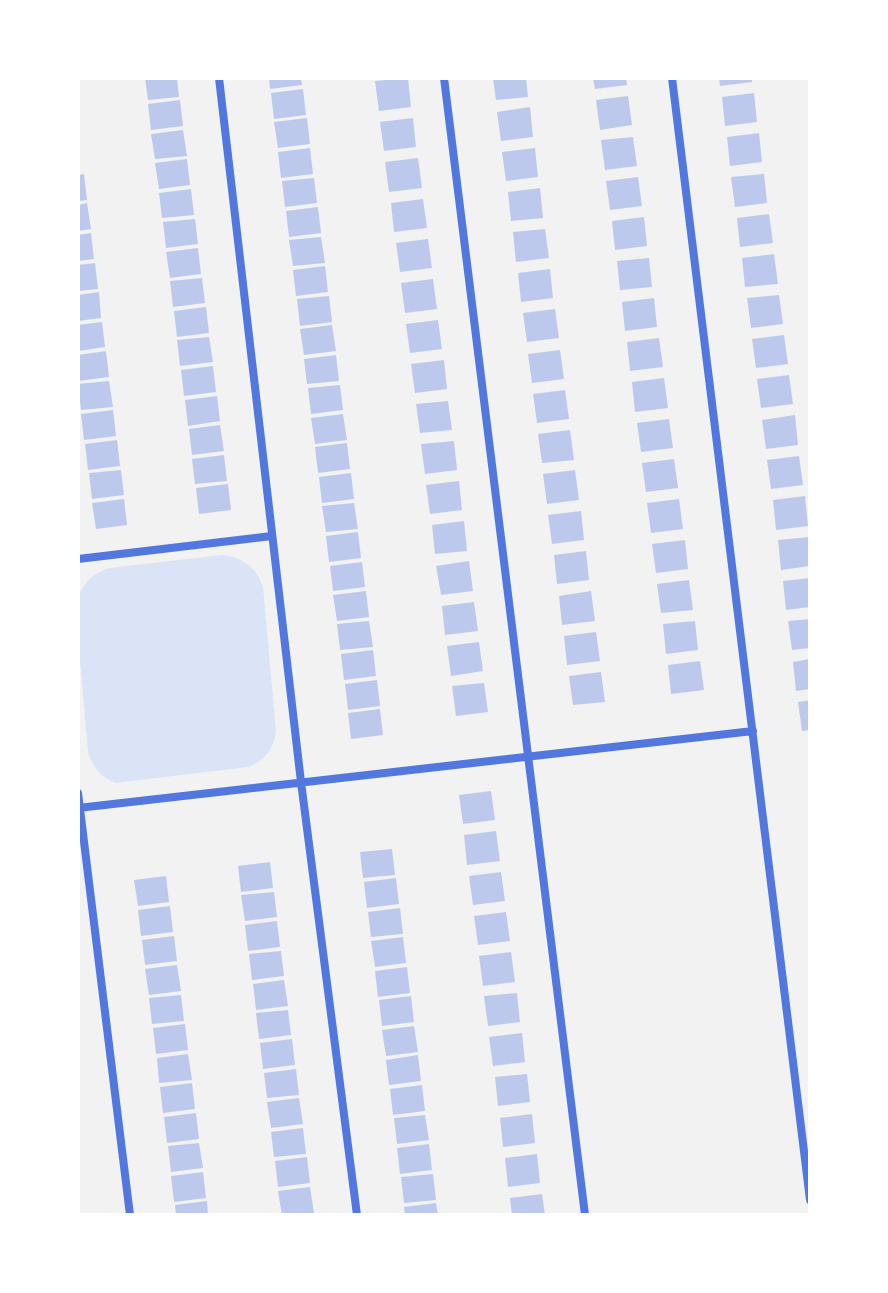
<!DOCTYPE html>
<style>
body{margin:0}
#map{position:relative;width:888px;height:1293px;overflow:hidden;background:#f2f2f2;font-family:"Space Grotesk",sans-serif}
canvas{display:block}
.frame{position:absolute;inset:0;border:80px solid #fff;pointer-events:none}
</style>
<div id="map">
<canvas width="888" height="1293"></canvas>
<div class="frame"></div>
</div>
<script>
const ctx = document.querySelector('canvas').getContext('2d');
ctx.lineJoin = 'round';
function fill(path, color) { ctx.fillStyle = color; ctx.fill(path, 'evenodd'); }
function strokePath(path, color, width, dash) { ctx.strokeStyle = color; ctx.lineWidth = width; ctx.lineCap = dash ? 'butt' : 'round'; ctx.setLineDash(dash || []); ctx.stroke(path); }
fill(new Path2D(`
 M222 555C242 557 256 567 263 587L276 731C274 749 265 760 248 767L115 783C101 777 92 767 88 752L78 637V596C85 581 94 573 109 568Z`), '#dbe4f7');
fill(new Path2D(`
 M145 78H177L179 97 148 100Z
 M269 78H301L302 85 270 89Z
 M408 78 411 107 379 111 375 81Z
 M493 78H526L528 97 496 100Z
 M593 78H626L627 85 595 89Z
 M719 78H752V82L720 86Z
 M303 89 306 115 274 119 271 93Z
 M754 93 757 122 725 126 722 97Z
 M628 96 632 125 600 130 596 100Z
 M180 100 183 126 151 130 148 104Z
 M530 107 533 137 501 141 497 112Z
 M307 118 310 144 278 148 274 122Z
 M413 118 416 147 384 151 380 122Z
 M183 130 187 156 155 159 151 134Z
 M759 133 762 162 730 166 727 137Z
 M633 137 637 166 605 170 601 140Z
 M310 148 313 174 281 178 278 152Z
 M535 148 538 177 506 181 502 152Z
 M418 158 422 188 389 192 385 162Z
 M187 159 190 185 159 189 155 163Z
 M84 174 87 200 78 201V175Z
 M764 174 767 203 735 207 731 177Z
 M638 177 642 206 610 210 606 181Z
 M314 178 317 203 285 207 282 181Z
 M540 188 543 218 511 221 508 192Z
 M191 189 194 215 162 218 159 193Z
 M423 199 427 228 394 232 391 203Z
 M87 203 91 229 78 231V205Z
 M318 207 321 233 289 237 286 211Z
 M769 214 773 243 740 247 737 218Z
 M644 217 647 246 615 250 612 221Z
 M195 219 198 244 166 248 163 222Z
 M545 229 549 258 516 262 513 232Z
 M91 233 94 259 78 261V235Z
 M321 237 325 263 293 266 289 240Z
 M428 239 432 268 400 272 396 243Z
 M198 248 201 274 170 278 166 252Z
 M774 254 778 284 745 287 742 258Z
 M649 258 652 287 620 290 617 261Z
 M95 263 98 289 78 291V265Z
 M325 266 328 292 296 296 293 270Z
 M550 269 553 298 521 302 518 273Z
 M202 278 205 303 173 307 170 281Z
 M433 279 437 309 405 313 401 283Z
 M99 292 101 318 78 321V295Z
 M779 295 783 324 751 328 747 298Z
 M329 296 332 322 300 326 297 299Z
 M654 298 657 327 625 331 622 302Z
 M206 307 209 333 177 337 174 311Z
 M555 309 559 338 527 342 523 313Z
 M438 320 442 349 410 353 406 324Z
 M102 322 105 347 78 351V325Z
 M332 325 336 351 304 355 300 329Z
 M784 335 788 364 756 368 752 339Z
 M209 337 213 362 180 366 177 340Z
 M659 338 663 367 630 371 627 342Z
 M560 350 564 379 532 383 528 354Z
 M106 351 109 377 78 381V355Z
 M336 355 339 381 307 384 304 359Z
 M444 360 447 389 415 393 411 364Z
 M213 366 216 392 184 396 181 370Z
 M789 375 793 404 761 408 757 379Z
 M664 378 668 408 635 412 632 382Z
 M109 381 113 407 81 410 78 384Z
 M340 385 343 410 311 414 308 388Z
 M565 390 569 419 537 423 533 394Z
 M217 396 220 421 188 426 185 400Z
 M448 401 452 430 420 433 416 404Z
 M113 410 116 436 84 440 81 414Z
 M343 414 347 440 315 444 311 418Z
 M795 415 798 445 766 449 762 420Z
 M669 419 673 448 641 452 637 423Z
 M220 425 224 451 192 455 189 429Z
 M570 430 574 460 542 463 538 434Z
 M117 440 120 466 88 470 85 444Z
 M454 441 457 470 425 474 421 444Z
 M347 443 350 469 318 473 315 447Z
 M224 455 227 481 195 484 192 459Z
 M799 456 803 485 771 489 767 460Z
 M674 459 678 488 646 492 642 463Z
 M121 470 124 495 92 499 89 473Z
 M575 470 579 500 547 504 543 474Z
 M351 473 354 499 322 503 319 477Z
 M459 481 462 510 430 514 426 485Z
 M228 484 231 510 199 514 196 488Z
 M805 496 808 526 776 530 773 500Z
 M124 499 127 525 96 529 92 503Z
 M679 499 683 529 651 533 647 503Z
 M354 503 358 529 326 532 322 506Z
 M581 511 584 540 552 544 548 515Z
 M464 521 467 551 435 554 432 525Z
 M358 532 361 558 329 562 326 536Z
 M810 537V566L781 570 778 540Z
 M685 540 688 569 656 573 652 544Z
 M586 551 589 580 557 584 554 555Z
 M469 561 473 591 441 595 436 566Z
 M362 562 365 587 333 591 330 566Z
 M810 578V607L786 610 783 581Z
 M689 580 693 610 661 613 657 584Z
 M366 591 369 617 337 621 333 595Z
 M591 591 595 621 562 625 559 596Z
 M474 602 478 631 445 635 442 606Z
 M810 619V648L792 650 788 621Z
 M369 621 373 647 340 650 337 624Z
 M695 621 698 650 666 654 663 624Z
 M596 632 600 661 567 665 564 636Z
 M479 642 483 671 451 676 447 646Z
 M373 650 376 676 344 680 341 654Z
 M810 659V689L796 691 793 662Z
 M700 661 704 690 671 694 668 665Z
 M601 672 605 702 573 705 569 676Z
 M377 680 380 706 348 710 345 684Z
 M484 683 488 712 456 716 452 686Z
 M810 700V730L802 731 798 702Z
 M380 709 383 735 351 739 348 713Z
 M491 791 495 820 463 824 459 795Z
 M496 831 500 861 467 865 464 835Z
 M392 849 395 875 363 878 360 852Z
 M270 862 273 888 241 892 238 866Z
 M501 872 505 901 473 905 469 876Z
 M166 876 169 902 138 906 134 880Z
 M396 878 399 904 367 908 364 882Z
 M274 892 277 917 245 921 241 895Z
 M170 906 173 932 141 936 138 910Z
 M400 908 403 934 371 937 368 912Z
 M506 912 510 941 478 945 474 916Z
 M277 921 280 947 248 951 245 925Z
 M174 936 177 961 145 965 142 940Z
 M403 937 406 963 375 967 371 941Z
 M281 951 284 976 252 980 249 954Z
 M511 952 515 982 483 986 479 956Z
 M177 965 181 991 149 995 145 969Z
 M407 967 410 993 378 997 375 971Z
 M284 980 288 1006 256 1010 253 984Z
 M517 993 520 1022 488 1026 484 996Z
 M181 995 184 1021 152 1024 149 998Z
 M411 996 414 1022 382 1026 379 1000Z
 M288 1010 291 1035 259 1039 256 1013Z
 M185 1024 188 1050 156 1054 153 1028Z
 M414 1026 418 1052 386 1056 382 1030Z
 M522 1033 525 1062 493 1066 489 1037Z
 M292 1039 295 1065 263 1069 260 1043Z
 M188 1054 192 1080 159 1083 157 1058Z
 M418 1055 421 1081 389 1085 386 1060Z
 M296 1069 299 1095 267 1098 264 1073Z
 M527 1074 530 1102 498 1106 495 1077Z
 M192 1083 195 1109 163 1113 160 1087Z
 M422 1085 425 1111 393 1115 390 1089Z
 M299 1098 303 1124 271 1128 267 1102Z
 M196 1113 199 1139 167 1143 164 1117Z
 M532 1114 535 1143 503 1147 500 1118Z
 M425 1115 429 1140 397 1144 394 1118Z
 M303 1128 306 1154 274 1157 271 1132Z
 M199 1143 203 1168 171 1172 168 1146Z
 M429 1144 432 1170 400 1174 397 1148Z
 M537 1154 540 1183 508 1187 505 1158Z
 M307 1157 310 1183 278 1187 275 1161Z
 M203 1172 206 1198 174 1202 171 1176Z
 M433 1174 436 1200 404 1203 401 1177Z
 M310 1187 314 1213 282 1215 278 1191Z
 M542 1194 545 1215H512L510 1198Z
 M207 1201 208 1215H176L175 1205Z
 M436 1203 438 1215H405L404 1207Z`), '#bdc9ec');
strokePath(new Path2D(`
 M219 78 301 782 357 1215
 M444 78 585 1215
 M672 78 810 1200
 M78 559 272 536
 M78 793 130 1215
 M78 808 753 731`), '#5277de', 8);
</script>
